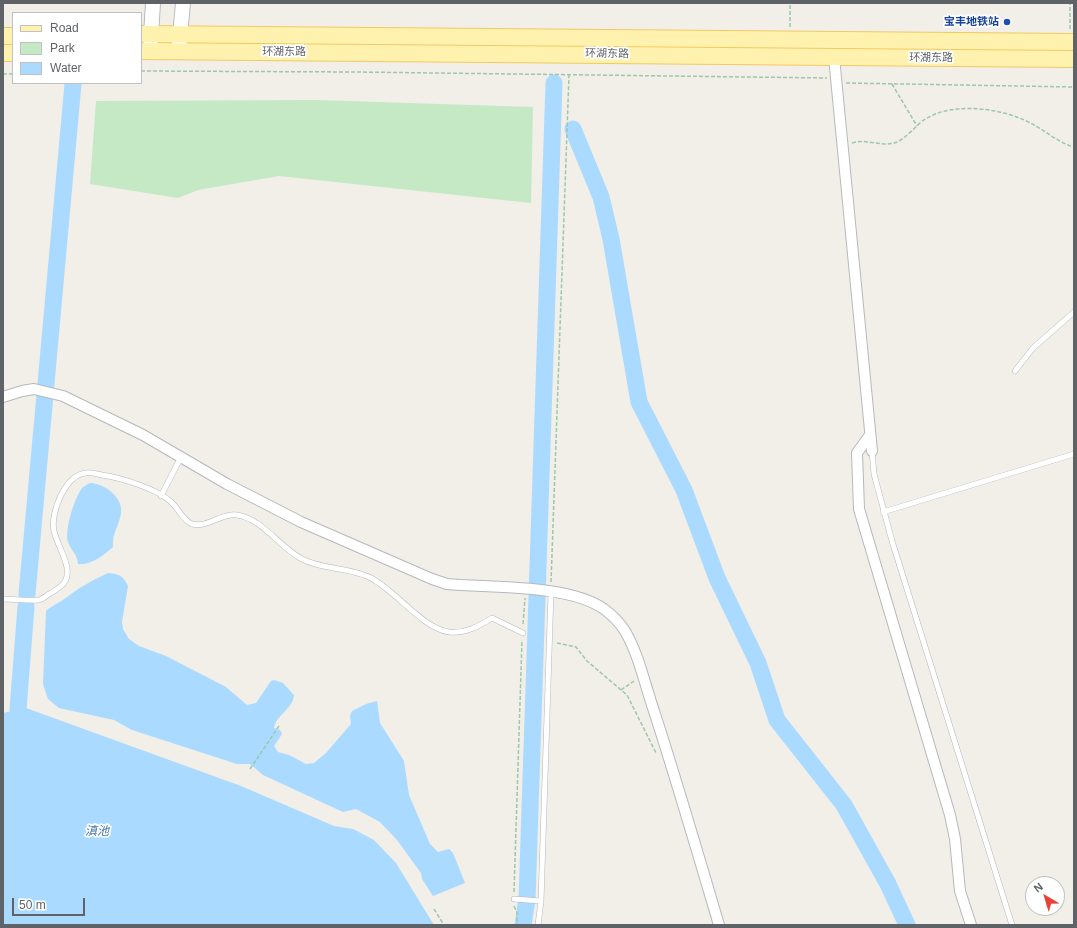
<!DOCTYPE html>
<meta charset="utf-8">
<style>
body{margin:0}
#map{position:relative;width:1077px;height:928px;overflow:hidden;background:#f1efe8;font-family:Helvetica,sans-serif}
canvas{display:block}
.frame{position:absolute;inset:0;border:4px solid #5f6368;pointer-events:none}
.legend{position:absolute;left:12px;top:12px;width:130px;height:72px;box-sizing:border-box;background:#fff;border:1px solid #bfc1c3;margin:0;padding:5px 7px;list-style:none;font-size:12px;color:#5f6368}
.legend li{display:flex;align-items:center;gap:8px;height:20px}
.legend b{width:20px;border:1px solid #bfc1c3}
.north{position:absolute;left:1025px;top:876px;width:40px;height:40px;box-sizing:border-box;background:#fff;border:1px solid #bfc1c3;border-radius:50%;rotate:322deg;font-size:11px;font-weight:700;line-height:16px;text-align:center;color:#5f6368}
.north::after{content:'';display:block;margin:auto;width:14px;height:18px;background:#ea4335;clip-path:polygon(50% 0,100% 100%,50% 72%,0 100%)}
.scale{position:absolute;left:12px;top:898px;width:73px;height:18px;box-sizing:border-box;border:2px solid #5f6368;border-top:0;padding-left:5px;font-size:12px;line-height:14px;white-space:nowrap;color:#5f6368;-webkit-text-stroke:3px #fff;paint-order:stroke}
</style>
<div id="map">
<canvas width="1077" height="928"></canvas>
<div class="frame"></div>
<ul class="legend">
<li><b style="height:5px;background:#fff2af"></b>Road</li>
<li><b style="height:11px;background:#c5e8c5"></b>Park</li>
<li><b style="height:11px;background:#aadaff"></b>Water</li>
</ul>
<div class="north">N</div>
<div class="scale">50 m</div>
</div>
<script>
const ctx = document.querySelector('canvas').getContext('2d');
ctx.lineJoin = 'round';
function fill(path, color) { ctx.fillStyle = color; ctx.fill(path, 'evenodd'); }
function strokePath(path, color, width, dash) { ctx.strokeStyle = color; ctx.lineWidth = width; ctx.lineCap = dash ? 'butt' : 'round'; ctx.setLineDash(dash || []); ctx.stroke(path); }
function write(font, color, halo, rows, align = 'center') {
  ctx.font = font + ' Helvetica,"Noto Sans SC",sans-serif'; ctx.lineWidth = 3.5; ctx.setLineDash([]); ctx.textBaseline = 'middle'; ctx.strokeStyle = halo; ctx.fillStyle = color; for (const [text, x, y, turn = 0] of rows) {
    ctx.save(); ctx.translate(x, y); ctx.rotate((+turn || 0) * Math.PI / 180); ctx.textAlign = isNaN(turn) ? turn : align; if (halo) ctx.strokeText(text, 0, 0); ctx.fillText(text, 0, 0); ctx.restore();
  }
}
fill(new Path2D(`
 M316 100 533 107 531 203 279 176 198 190 178 198 90 184 96 101Z`), '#c5e8c5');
fill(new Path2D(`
 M90 483C104 483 124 498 121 513 119 527 112 532 113 547 104 555 90 566 78 564 77 553 71 551 68 542 64 530 75 497 82 488 84 486 88 484 90 483Z
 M108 573C120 574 123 576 128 586L122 622 123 629 129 639 139 646 166 656 226 687 247 705 256 703 271 681 274 680 283 683 294 695C293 709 276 715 274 728L280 730 282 734 274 746 278 752 289 755 306 764 314 763 326 753 351 724 350 716 352 711 366 704 377 701 380 723 404 761 409 795 430 844 438 852 449 849 453 853 465 883 433 896 422 879 421 873 397 840 380 822 356 809 343 812 263 775 250 764H237L132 730 114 720 59 708 48 699 43 684 46 611C52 605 60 603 67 597 80 587 93 580 108 573Z
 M26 708 241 786 334 826 353 829 374 840 396 863 434 925H3V713Z`), '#aadaff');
strokePath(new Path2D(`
 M573 129 601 197 611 239 639 402 684 490 717 578 758 663 777 720 844 805 888 884 907 925
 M27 594 73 84
 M18 709 26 607
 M523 925 527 899 554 83`), '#aadaff', 17);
const lane = new Path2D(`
 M1015 371 1033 348 1074 312
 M872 451 874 474 892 541 1012 925
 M161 496 181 457
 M883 512 1074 454
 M3 599C14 599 28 601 39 600 43 599 47 595 51 593 61 587 69 582 67 568 65 555 57 544 54 531 50 513 65 475 86 473 91 472 97 474 102 475 121 478 155 488 170 501 178 507 182 520 192 524 208 528 221 513 237 515 263 519 279 547 302 559 323 570 349 567 371 578 396 591 422 628 449 632 465 634 479 626 492 618L523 633
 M514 899 541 901
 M538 925 541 901 551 592`);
const street = new Path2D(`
 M834 57 872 451
 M3 397 22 391 34 389 63 396 143 435 227 484 301 522 432 579 447 584C492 588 568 584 604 609 612 615 620 623 625 631 639 655 645 685 654 711 677 782 698 854 719 925
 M870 435 857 453 859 509 950 815 955 839 960 891 971 925`);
const secondary = new Path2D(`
 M179 46 183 3
 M150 51 153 3`);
const primary = new Path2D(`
 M141 34 1074 42
 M3 36H13
 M141 51 1074 59
 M3 53H13`);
strokePath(lane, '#b5b8bc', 6);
strokePath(street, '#b5b8bc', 12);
strokePath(secondary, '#b6babf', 16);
strokePath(primary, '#f2c960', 18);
strokePath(new Path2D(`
 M790 27V3
 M1070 29V3
 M141 71 357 72 827 78
 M3 74H13
 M846 83 1074 87
 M892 84 917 126
 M852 143C867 138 883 148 897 142 910 136 917 122 931 116 959 102 1007 109 1034 125 1047 132 1059 143 1074 147
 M551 582 569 75
 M523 624 525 598
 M557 643 576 647 587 661 627 695 656 753
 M621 690 634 681
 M250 769 279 726
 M514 892 522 640
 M514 906 517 912V925
 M434 909 444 925`), '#9cc7a9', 1.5, [4, 2]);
strokePath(lane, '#fff', 5);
strokePath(street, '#fff', 10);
strokePath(secondary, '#fff', 14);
strokePath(primary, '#fff2af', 16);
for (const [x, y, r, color] of [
 [1007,22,4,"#1a4fb4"]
]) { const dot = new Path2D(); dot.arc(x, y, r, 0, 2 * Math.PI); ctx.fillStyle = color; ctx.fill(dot); strokePath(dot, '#fff', 1.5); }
write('bold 11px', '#164399', '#fff', [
 ["宝丰地铁站",999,22]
], 'right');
write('11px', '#5f6368', '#fff', [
 ["环湖东路",284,52],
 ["环湖东路",607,54,1],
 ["环湖东路",931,58]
]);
write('italic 12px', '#4174aa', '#fff', [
 ["滇池",97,832]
]);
</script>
